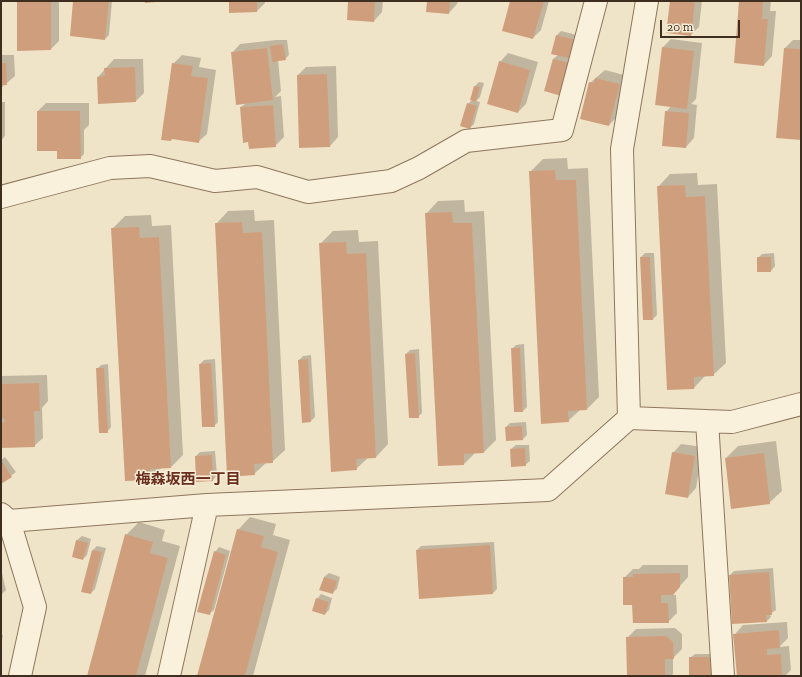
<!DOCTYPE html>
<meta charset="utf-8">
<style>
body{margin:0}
#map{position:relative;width:802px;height:677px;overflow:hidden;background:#f0e4c8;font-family:"Zilla Slab",serif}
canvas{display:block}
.frame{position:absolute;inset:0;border:2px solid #3d2e20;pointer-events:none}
.scale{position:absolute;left:660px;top:20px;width:80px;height:18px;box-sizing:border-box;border:2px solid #3d2e20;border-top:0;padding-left:5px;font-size:12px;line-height:14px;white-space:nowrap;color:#3d2e20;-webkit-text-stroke:3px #f7eed8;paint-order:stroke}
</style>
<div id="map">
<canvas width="802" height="677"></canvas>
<div class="frame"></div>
<div class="scale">20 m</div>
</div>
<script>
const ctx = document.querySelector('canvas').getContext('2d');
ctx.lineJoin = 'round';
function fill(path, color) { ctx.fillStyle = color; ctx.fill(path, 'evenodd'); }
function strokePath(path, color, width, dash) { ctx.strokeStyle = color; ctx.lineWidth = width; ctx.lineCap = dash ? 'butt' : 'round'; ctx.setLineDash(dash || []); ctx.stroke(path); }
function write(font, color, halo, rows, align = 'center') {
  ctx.font = font + ' "Zilla Slab","Noto Sans JP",serif'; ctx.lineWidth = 3; ctx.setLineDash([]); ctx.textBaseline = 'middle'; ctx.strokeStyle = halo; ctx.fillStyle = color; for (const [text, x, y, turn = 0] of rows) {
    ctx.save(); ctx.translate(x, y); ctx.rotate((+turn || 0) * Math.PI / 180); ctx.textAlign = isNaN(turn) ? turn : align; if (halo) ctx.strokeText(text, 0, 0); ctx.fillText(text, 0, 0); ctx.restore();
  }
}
fill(new Path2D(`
 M18 1H59V41L51 49Z
 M74 1H112L109 35 105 39Z
 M230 1H265V3L257 11Z
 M349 1H383L382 12 374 21Z
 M428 1H458L457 4 449 13Z
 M511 1H549L541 30 533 38Z
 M671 1H702L699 27 691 35Z
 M740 1H771L770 11H776L772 56 764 65Z
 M561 31 581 36 577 54 545 90 553 59 558 55 553 54 557 35Z
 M671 39 702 43 696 99 691 104 697 105 694 138 686 147 666 112 671 106 663 47Z
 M276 40H287L289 55 285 59 278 60 281 91 275 97 281 96 284 137 275 146 241 107 246 103 232 53 240 44Z
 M793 40H801V139L785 48Z
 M508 53 538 62 526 104 518 112 500 62Z
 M1 55H14L15 76 1 88Z
 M182 55 201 58 199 67 216 70 207 134 198 142 173 138 171 140 173 64Z
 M114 59H143L144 93 136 101 98 77Z
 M336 66 338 137 330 146 298 75 306 67Z
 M605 70 628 76 617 117 609 125 590 83Z
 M479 82 484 83 480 97 476 101 480 102 474 124 470 128 468 104 472 100 475 86Z
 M1 102H5V136L1 141Z
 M46 103H89V125L84 130V154L80 158 58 148 38 111Z
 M567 158 568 169 588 168 599 397 587 409 580 410 568 421 530 172 543 159Z
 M697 173 698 185 717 184 726 363 713 375H706L694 388 658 187 670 174Z
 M464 200 465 212 484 211 496 440 484 452 475 453 464 464 426 214 438 201Z
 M254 210 255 221 274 220 285 450 272 462H267L254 474 216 224 228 211Z
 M151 215 152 226 171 225 183 455 171 467H162L150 479 112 229 125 216Z
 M358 230 359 242 378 241 388 444 376 457H369L356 469 320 244 333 231Z
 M645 253H654L657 315 653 319 641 257Z
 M774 253 775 266 771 271 758 258 762 254Z
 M524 344 527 407 523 411 512 349 516 345Z
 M419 349 422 413 418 417 406 354 410 350Z
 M311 355 315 417 311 421 299 360 303 356Z
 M215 359 218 422 214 426 200 364 204 360Z
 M108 364 111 427 107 432 97 369 101 365Z
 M47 375 48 401 42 408 43 438 34 446 1 447V376Z
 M526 422 527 435 523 439 506 427 510 423Z
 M776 441 782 491 769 503 726 458 738 446Z
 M681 444 703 447 696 488 688 497 673 453Z
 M516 445H529L530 461 525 465 511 449Z
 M215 451 217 475 213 480 197 481 196 456 200 452Z
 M5 457 16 472 1 483V460Z
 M250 517 276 524 273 535 290 540 253 676H198L238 530Z
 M139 522 165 530 162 541 180 546 145 676H88L126 535Z
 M82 536 91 539 87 555 83 559 77 540Z
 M494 542 497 589 493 593 420 598 417 550 421 546Z
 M97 546 106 548 95 589 91 593 82 591 93 550Z
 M219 547 230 551 214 610 209 614 215 552Z
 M643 565H688V577L672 595H676L677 613 668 622 633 604 624 578 633 569H639Z
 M773 568 776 610 770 614 771 617 767 621 730 575 734 571Z
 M1 569 6 590 1 595Z
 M329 573 340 577 337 589 332 593 324 577Z
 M321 594 332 598 329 610 325 614 317 599Z
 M787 622 788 638 779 647 789 646 791 670 785 676H738L735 634 743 625Z
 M675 628 682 634V649L673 658V674L671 676H628L627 638 636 629Z
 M1 635H3L1 645Z
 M695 654H714V676H690V658Z`), '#0003');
fill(new Path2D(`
 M17 1H51V50L17 51Z
 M73 1H109L105 40 70 36Z
 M144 1H156V2L145 3Z
 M229 1H257V12L229 13Z
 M348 1H375L374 22 347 20Z
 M427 1H450L449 14 426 12Z
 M510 1H544L533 39 502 31Z
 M670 1H695L691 36 666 33Z
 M739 1H763L762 19H768L764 66 734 63Z
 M556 35 577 40 573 59 551 54Z
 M283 44 286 60 272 62 270 46Z
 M662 47 694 51 687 109 655 105Z
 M267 48 273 100 236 105 231 52Z
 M784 48 801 49V140L776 138Z
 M553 59 574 64 565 97 544 91Z
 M499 61 530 70 518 113 487 104Z
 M1 63H6L7 85H1Z
 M172 63 193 66 191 76 208 78 199 143 172 139 171 141 161 140Z
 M135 67 136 102 98 104 97 77 105 76 104 68Z
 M327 74 330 147 299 148 297 75Z
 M595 78 620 84 609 126 580 119 589 82 594 83Z
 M474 86 480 87 476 102 470 100Z
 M467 103 477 106 470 129 460 126Z
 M273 105 276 147 249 149 248 142 243 143 240 107Z
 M37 111H80L81 159H57V151H37Z
 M665 111 689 113 686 148 662 146Z
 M555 170 556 180H576L587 410 568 411 569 422 541 424 529 171Z
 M685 185 686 197 705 196 714 376 694 377V389L667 390 657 186Z
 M452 212 453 223H472L484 453 464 454V465L438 466 425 213Z
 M242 222 243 233 262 232 273 463 254 464 255 475 227 477 215 223Z
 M139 227 140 238 159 237 171 468 150 469 151 480 125 481 111 228Z
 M346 242 347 254 366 253 376 458 356 459 357 470 331 472 319 243Z
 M640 257H650L653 320H643Z
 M757 257H771V272H757Z
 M511 348H520L523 412H514Z
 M415 353 419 418H409L405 354Z
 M308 359 311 422 302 423 298 360Z
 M211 363 215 427H202L199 364Z
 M96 368H104L108 433H99Z
 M39 383 40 411H34L35 447 1 448V423L5 422 4 418H1V384Z
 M522 426 523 440 506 441 505 427Z
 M525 448 526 466 511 467 510 449Z
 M672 452 695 456 688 498 665 494Z
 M764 453 770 504 731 509 725 458Z
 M212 455 213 481 196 482 195 456Z
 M1 460 12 477 1 484Z
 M237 529 264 536 261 547 278 552 245 676H197Z
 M125 534 153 542 150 553 168 558 136 676H87Z
 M76 540 88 543 83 560 72 557Z
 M490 545 493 594 419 599 416 550Z
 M92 550 102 552 91 594 81 592Z
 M214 551 226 555 210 615 197 612Z
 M769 572 772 615H766L767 622 732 624 729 575Z
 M680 573V587L673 595H661V603H668L669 623H633L632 605H623V577H633V574Z
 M324 577 337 581 333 594 319 590Z
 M316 598 329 602 325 615 312 611Z
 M779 630 780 648 767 649V655L781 654 782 676H737L733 634Z
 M666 636 673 642 674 659H665V676H627L626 637Z
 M689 657H710L711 676H689Z`), '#cf9f7d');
const street = new Path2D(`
 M1 197 110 168 150 166 215 181 257 177 308 192 391 181 419 168 466 141 562 130 596 1
 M629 418 622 149 647 1
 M707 421 723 676
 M1 514 9 521 35 607 20 676
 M9 521 207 505 548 490 629 418 732 422 801 404
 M169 676 207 505`);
strokePath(street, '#8d765c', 24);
strokePath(street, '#faf1dc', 22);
write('bold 15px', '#6b2e1e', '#f7eed8', [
 ["梅森坂西一丁目",188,480]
]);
</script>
